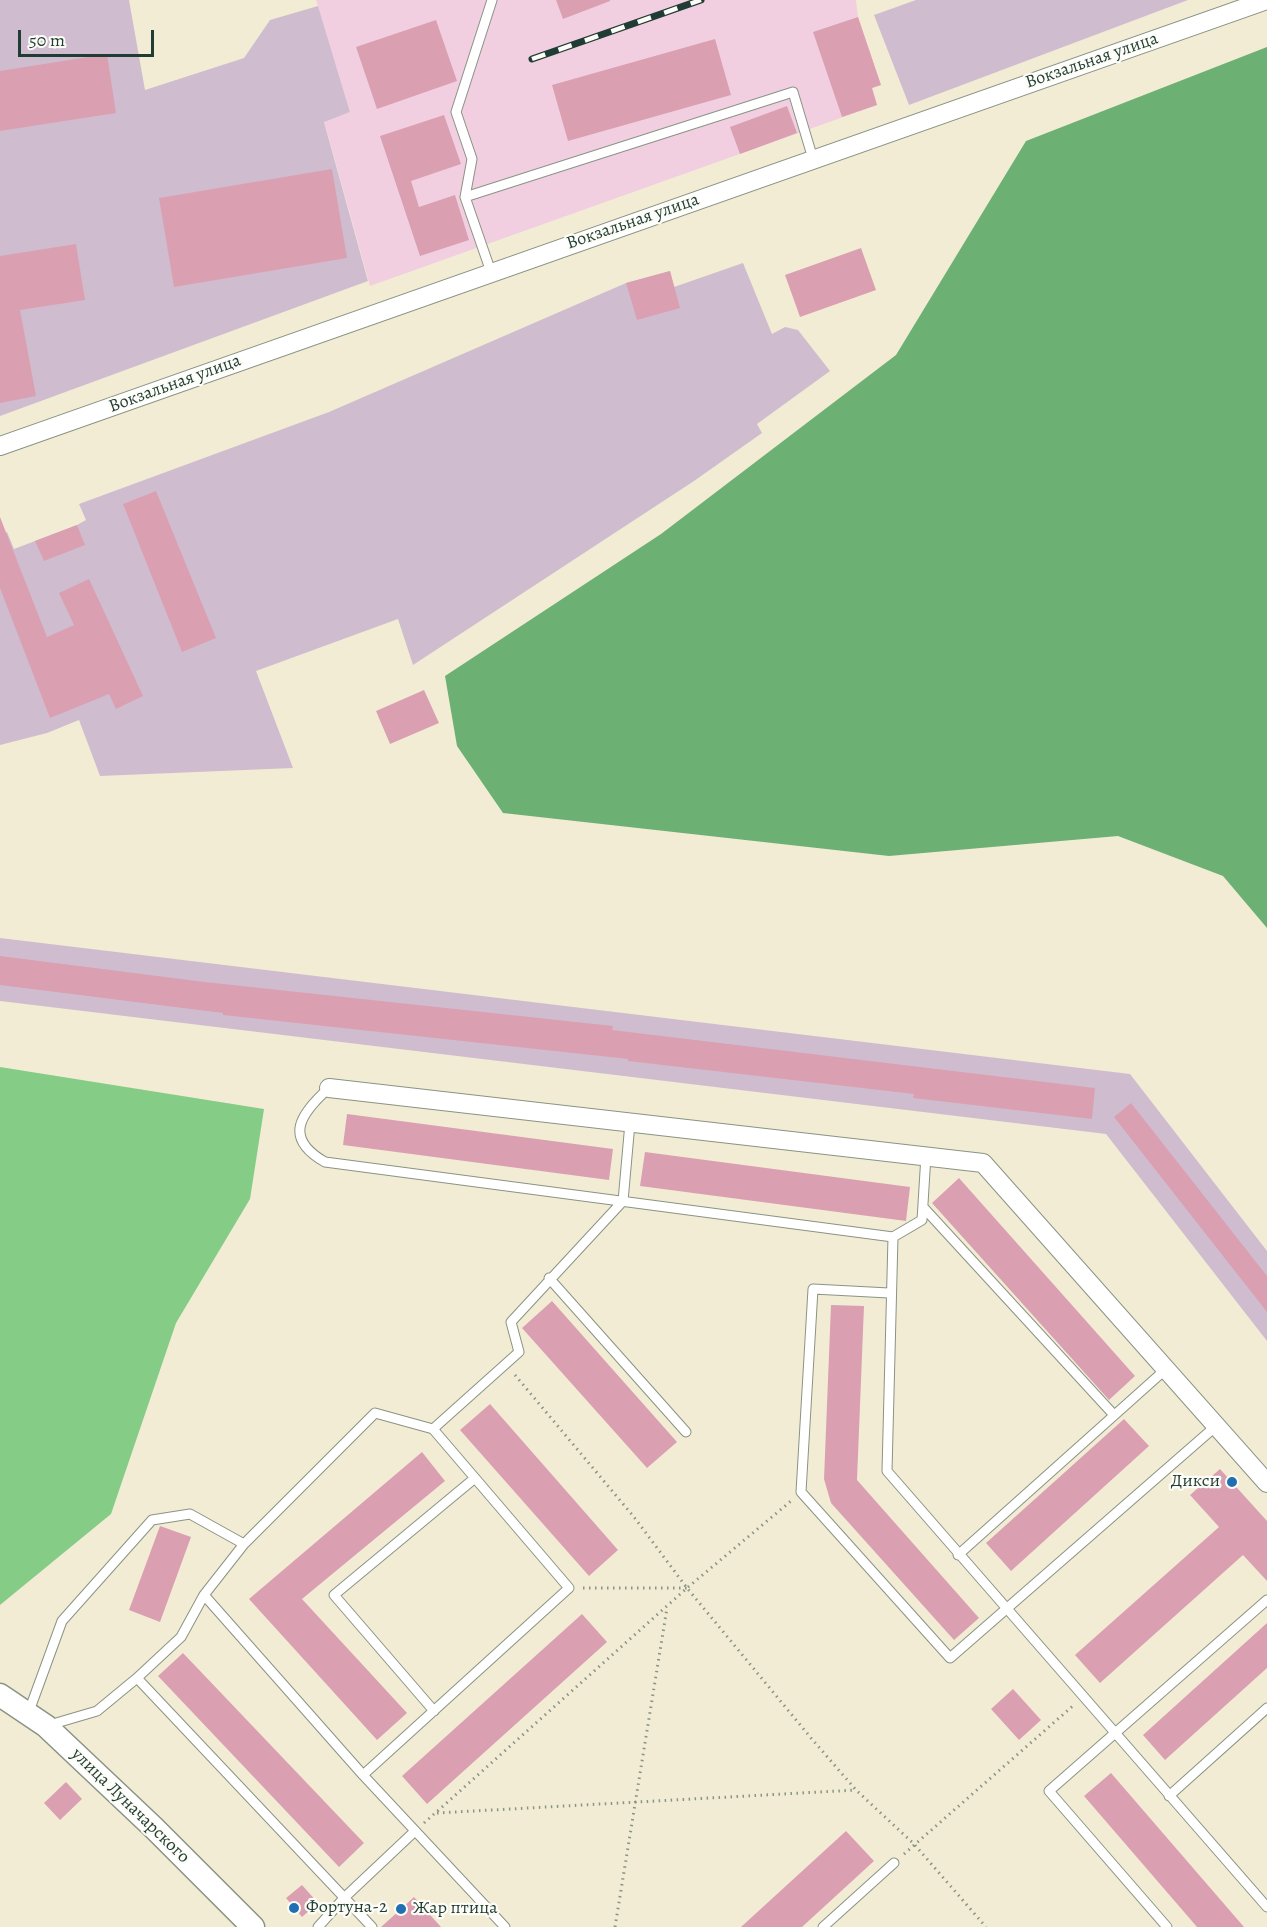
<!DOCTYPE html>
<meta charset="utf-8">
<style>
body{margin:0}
#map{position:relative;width:1267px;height:1927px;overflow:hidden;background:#f3ecd5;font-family:Alegreya,serif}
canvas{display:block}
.scale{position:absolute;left:18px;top:30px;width:136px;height:27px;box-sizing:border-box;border:3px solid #1f3d34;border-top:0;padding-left:8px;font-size:18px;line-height:21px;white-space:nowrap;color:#1f3d34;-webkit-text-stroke:4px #fdfcf7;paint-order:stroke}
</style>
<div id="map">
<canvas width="1267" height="1927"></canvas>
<div class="scale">50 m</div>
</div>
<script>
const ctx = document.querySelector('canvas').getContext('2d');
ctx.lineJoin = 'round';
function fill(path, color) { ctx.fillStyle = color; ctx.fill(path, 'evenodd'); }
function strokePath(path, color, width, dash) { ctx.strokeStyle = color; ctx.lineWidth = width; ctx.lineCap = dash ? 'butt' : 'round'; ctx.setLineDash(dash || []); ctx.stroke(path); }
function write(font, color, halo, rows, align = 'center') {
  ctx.font = font + ' Alegreya,serif'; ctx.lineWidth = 4.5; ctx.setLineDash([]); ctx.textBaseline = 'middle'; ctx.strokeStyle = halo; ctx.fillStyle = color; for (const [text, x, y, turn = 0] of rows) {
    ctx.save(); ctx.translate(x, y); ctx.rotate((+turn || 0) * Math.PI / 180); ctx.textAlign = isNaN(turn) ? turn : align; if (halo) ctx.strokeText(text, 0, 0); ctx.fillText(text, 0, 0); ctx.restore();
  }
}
fill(new Path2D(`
 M316 0H856L858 17 881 85 872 88 877 105 370 286 324 121 350 112Z`), '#f2cfe0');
fill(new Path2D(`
 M0 0H129L145 90 244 58 270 20 318 6 350 112 324 122 368 281 0 416Z
 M916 0H1188L909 105 874 15Z
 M743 263 772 334 785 327 798 330 830 371 757 424 762 433 694 481 413 665 398 619 256 671 293 768 100 776 79 720 47 733 0 745V535L7 532 14 549 77 525 86 520 79 504 329 412 626 283 670 271 674 287Z
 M0 938 1130 1074 1267 1251V1341L1106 1134 0 1001Z`), '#cfbdcf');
fill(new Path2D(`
 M0 1067 264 1109 250 1199 176 1323 111 1514 0 1605Z`), '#85cc87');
fill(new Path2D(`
 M1267 47V928L1223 876 1118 836 889 856 503 813 457 746 445 676 661 534 896 355 1026 141Z`), '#6cb074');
fill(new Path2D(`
 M556 0H610V1L563 19Z
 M858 17 881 85 872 88 877 105 842 117 813 32Z
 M436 20 457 81 377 109 356 47Z
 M715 39 731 95 568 141 552 85Z
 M107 54 116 113 0 131V71Z
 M787 106 797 133 740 154 730 127Z
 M444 115 461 164 411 181 419 207 455 195 469 240 420 256 380 136Z
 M332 169 347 258 174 287 159 198Z
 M76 244 85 300 20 310 36 396 0 403V256Z
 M861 248 876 290 800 317 785 275Z
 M670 271 680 308 637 320 626 283Z
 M156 491 216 638 182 652 123 504Z
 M0 517 47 637 74 625 59 593 89 579 143 696 116 709 109 694 50 718 0 588Z
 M77 525 85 545 44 561 35 541Z
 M424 690 439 723 390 744 376 711Z
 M0 956 205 982 613 1026 612 1030 1095 1088 1092 1119 913 1098 914 1094 628 1061V1059L223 1015V1013L0 985Z
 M1131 1103 1267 1276V1312L1114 1117Z
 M347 1114 613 1149 609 1180 343 1145Z
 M645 1152 910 1187 906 1221 640 1186Z
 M959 1178 1135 1376 1109 1400 932 1203Z
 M552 1301 677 1442 647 1468 522 1328Z
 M831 1305 864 1306 857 1480 979 1618 954 1640 831 1503 824 1479Z
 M490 1404 618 1550 589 1576 460 1430Z
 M1124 1419 1149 1446 1011 1571 986 1543Z
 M422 1452 445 1481 302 1599 407 1713 377 1740 249 1599Z
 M1220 1469 1267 1521V1581L1243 1555 1100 1683 1075 1655 1219 1527 1190 1495Z
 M160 1526 191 1537 160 1622 129 1610Z
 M582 1614 607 1642 427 1804 402 1776Z
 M1267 1623V1668L1165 1760 1143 1735Z
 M183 1653 364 1843 339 1867 158 1676Z
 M1013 1689 1041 1720 1019 1740 991 1709Z
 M1111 1773 1244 1927H1197L1084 1796Z
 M66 1782 82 1799 60 1820 44 1803Z
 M846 1831 874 1861 802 1927H741Z
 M302 1885 318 1903 302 1917 286 1898Z
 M414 1897 441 1927H381L401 1909Z`), '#daa0b2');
const service = new Path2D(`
 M465 197 793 92 813 159
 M491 272 465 197 472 159 456 112 492 0
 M329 1088C300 1114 283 1138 325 1162L893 1237
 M926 1155 922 1220 893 1237 887 1471 1267 1907
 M923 1207 1114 1415
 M549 1278 686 1432
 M889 1293 813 1289 801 1492 950 1658 1216 1426
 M433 1429 519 1352 511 1322 623 1201 630 1123
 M958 1555 1166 1369
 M204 1595 363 1775
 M137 1678 181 1637 204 1595 244 1544 375 1413 433 1429 569 1588 363 1775 505 1927
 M434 1711 334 1595 475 1478
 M28 1714 62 1621 152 1520 190 1514 244 1544
 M46 1726 97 1711 137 1678 372 1927
 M1169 1796 1267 1708
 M318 1927 345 1897 415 1831
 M823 1927 894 1863
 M1167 1927 1049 1791 1267 1600`);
const minor = new Path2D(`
 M0 446 1267 0
 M329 1088 983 1163 1267 1483`);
const tertiary = new Path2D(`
 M0 1695 46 1726 154 1828 253 1927`);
strokePath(service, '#899484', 11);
strokePath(minor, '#899484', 20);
strokePath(tertiary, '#899484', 25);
strokePath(new Path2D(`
 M515 1375 634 1517 687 1588 811 1738 856 1790 914 1844 986 1927
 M583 1588H687
 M437 1813 856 1790
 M424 1823 687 1588 791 1501
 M904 1854 1075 1704
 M615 1927 667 1608`), '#899484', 3, [1.5, 4.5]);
strokePath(service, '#fff', 9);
strokePath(minor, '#fff', 18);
strokePath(tertiary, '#fff', 22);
const rail = new Path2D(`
 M532 59 701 0`);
strokePath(rail, '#1f3d34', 7);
strokePath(rail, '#fdfcf7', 4.5, [14]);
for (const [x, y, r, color] of [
 [1232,1482,6,"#1f6fb2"],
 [294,1908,6,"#1f6fb2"],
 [401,1909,6,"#1f6fb2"]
]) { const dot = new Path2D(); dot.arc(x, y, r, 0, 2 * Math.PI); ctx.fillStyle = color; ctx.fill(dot); strokePath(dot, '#fdfcf7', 2); }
write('18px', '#1f3d34', '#fdfcf7', [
 ["Вокзальная улица",1092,61,-19],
 ["Вокзальная улица",633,222,-19],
 ["Вокзальная улица",175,384,-20],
 ["улица Луначарского",130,1806,44]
]);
write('18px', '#1f3d34', '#fdfcf7', [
 ["Дикси",1220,1482,"right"],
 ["Фортуна-2",306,1908],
 ["Жар птица",413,1909]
], 'left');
</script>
